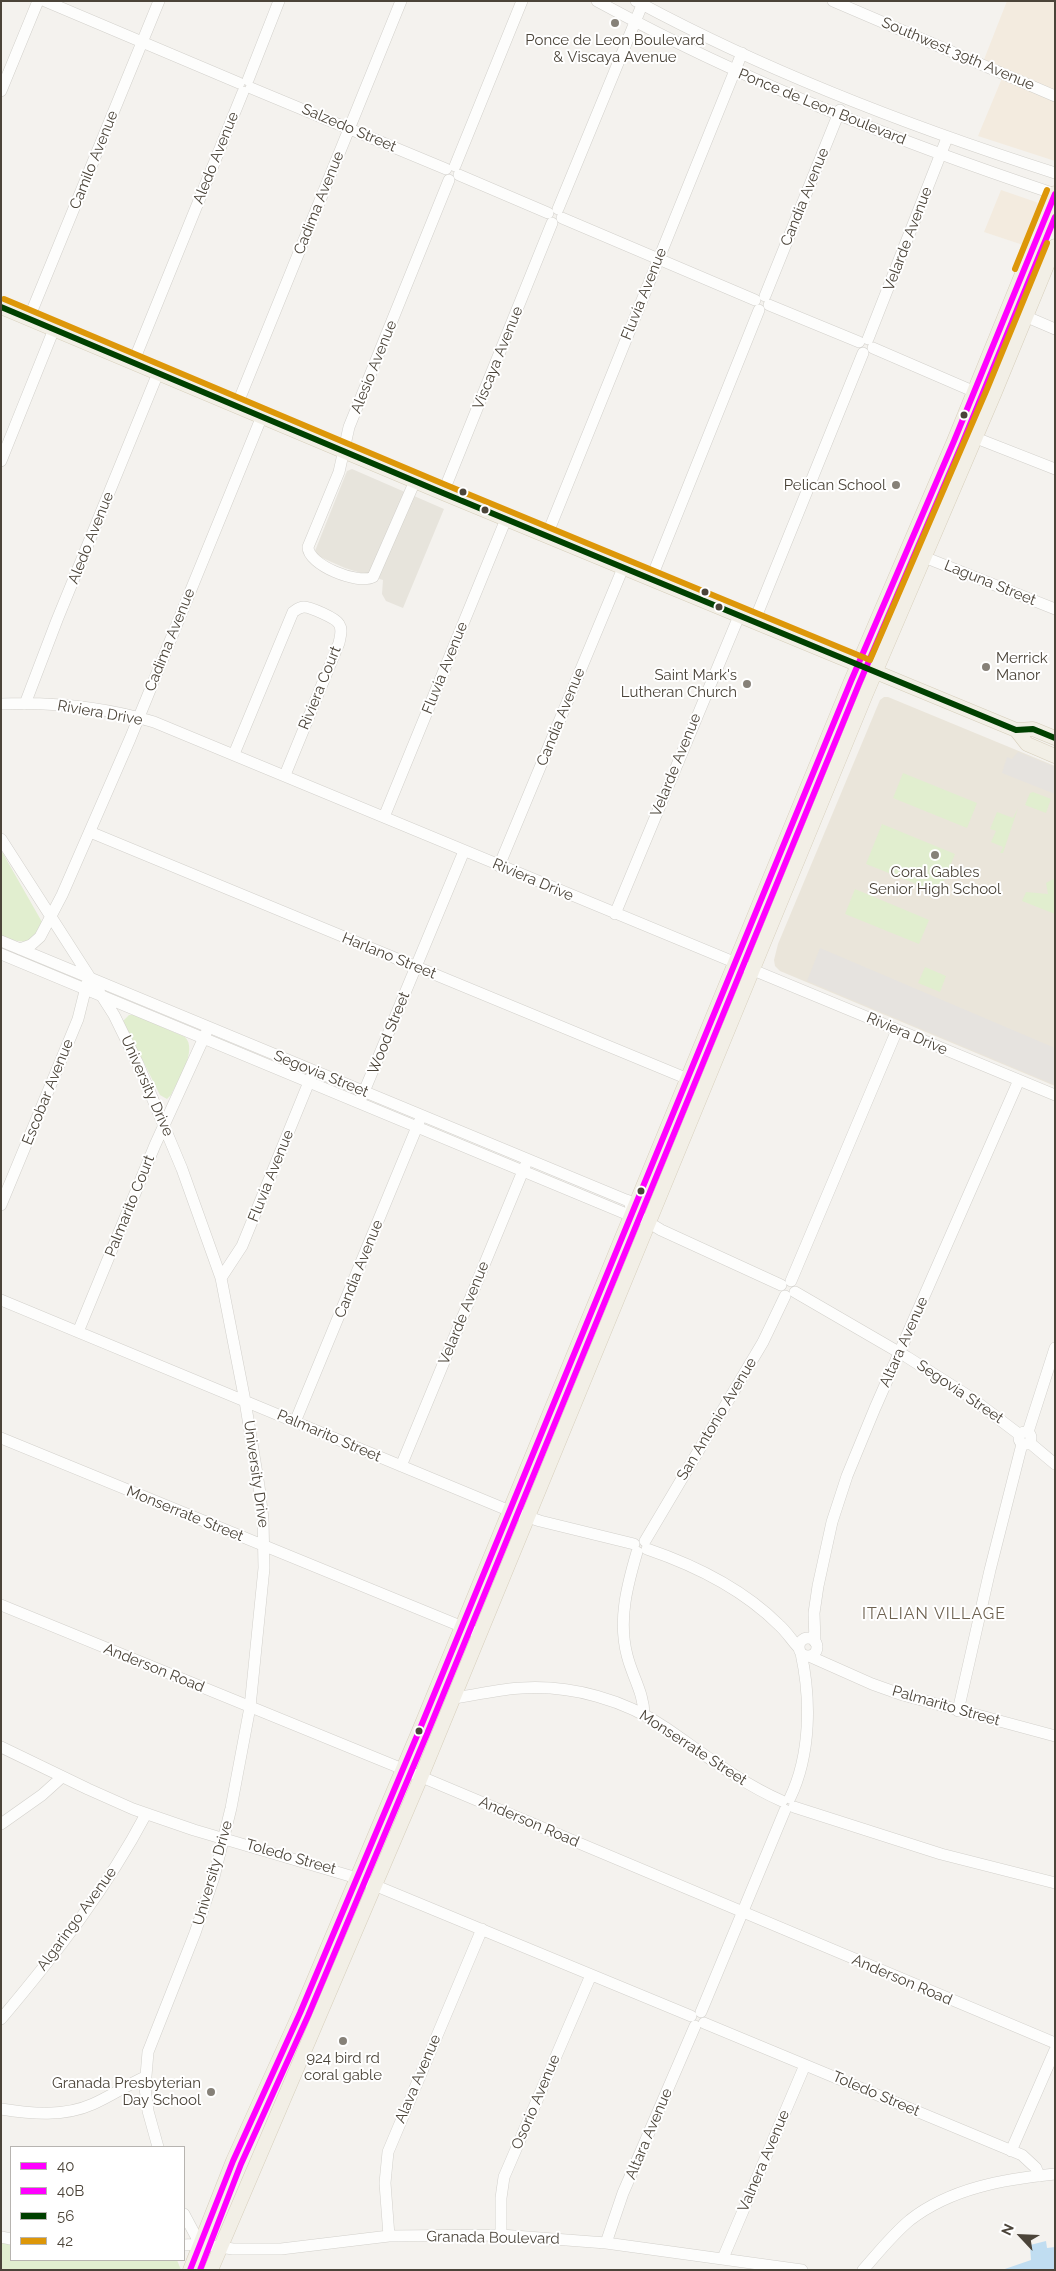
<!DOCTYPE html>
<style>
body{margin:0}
#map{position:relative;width:1056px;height:2271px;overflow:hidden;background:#f4f2ee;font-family:Raleway,sans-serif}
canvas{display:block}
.frame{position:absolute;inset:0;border:2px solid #4b4439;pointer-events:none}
.legend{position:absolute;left:10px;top:2146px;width:175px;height:115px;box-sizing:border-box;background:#fff;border:1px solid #b7b4b0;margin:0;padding:6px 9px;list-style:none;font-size:15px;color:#4b4439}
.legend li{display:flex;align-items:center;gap:10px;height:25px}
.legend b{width:25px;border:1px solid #b7b4b0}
.north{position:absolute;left:996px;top:2211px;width:50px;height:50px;-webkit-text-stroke:4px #fff;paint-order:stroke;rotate:295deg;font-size:14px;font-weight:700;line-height:20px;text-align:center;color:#4b4439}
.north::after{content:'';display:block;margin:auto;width:18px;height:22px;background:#4b4439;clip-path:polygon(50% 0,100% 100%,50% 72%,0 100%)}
</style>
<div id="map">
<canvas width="1056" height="2271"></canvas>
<div class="frame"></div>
<ul class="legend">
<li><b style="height:6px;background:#f0f"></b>40</li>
<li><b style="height:6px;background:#f0f"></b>40B</li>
<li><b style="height:6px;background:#004000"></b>56</li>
<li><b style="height:6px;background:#dd9709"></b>42</li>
</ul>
<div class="north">N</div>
</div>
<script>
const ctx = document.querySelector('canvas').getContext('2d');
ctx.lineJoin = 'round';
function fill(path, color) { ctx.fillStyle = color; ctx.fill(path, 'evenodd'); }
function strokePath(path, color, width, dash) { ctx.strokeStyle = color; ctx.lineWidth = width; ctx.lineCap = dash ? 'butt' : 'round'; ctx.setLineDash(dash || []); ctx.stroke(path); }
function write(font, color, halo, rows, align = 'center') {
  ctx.font = font + ' Raleway,sans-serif'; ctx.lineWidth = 4; ctx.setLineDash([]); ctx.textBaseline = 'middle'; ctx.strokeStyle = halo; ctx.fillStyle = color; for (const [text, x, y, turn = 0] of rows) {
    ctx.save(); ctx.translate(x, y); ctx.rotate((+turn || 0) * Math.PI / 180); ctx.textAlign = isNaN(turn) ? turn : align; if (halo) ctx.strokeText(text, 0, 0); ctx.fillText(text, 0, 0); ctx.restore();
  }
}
fill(new Path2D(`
 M352 469 444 509 403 608 386 601 382 594 383 580 345 568 318 556 315 551 347 471Z`), '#e7e4dc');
fill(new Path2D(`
 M1007 1H1055V161L978 136 1005 71 983 62Z
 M1001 190 1036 202 1039 205 1023 245 984 232Z`), '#f3ebdf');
fill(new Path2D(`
 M884 697H888L1055 766V1086L780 971 775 966 774 960 778 944 880 700Z`), '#eae5da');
fill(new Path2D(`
 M903 773 977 803 967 828 893 798Z
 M1033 792 1051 799 1046 813 1025 805 1030 793Z
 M1018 808 1003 853H1000L1003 847 991 842 996 831 990 829 997 812 1013 818Z
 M882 824 955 854 939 893 866 864Z
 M1 850 42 922C36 946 21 944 1 936Z
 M1055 878V914L1022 901 1026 892 1048 894 1046 883Z
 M855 889 929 920 919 944 845 914Z
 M925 967 946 976 940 992 918 983Z
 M129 1015H135L185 1037C198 1050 178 1080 171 1095L167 1099 160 1095 123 1021Z
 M1 2242 11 2245V2260H177L181 2270H1Z`), '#e1eecf');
fill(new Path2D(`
 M1018 752 1055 767V794L1002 773 1007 757 1012 759Z
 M820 948 1055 1048V1085L807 981Z`), '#e6e3df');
fill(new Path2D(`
 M1046 2241 1047 2248 1055 2247V2270H1002L1031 2260 1030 2245Z`), '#c0ddf1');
const minor = new Path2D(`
 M45 1 239 83
 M597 1C743 81 897 141 1055 194
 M636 1C769 73 911 127 1055 173
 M833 1 1055 96
 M248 80 279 1
 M251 88 446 169
 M1 91 38 1
 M455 166 522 1
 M459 175 548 213
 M558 209 642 5
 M562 218 755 300
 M765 296 840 110
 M769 305 859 342
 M1027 317 1055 329
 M29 318 159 1
 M868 339 947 138
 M873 348 975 392
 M133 363 243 92
 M237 405 401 1
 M954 441 976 438 1055 469
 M1 461 54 329
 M415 481 373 577C358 585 308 565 308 547L339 472 349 427 449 180
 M443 493 552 223
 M547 535 742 53
 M924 557 1055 609
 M651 579 759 310
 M754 622 863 353
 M1 704C53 702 104 707 154 722L1055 1095
 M25 704 57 620 158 373
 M234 754 293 612C296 610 299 607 304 607 310 607 336 618 339 624 343 630 340 637 339 643L285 775
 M384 817 506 519
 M90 832 688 1079
 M1 839 114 1015 138 1064 182 1169 221 1278 245 1401 259 1486 263 1519 264 1568 250 1707 231 1808 214 1877 195 1933 148 2052 145 2088 148 2111 158 2147
 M499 866 623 568
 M615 914 739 616
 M1 941 626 1200 629 1201 633 1213 661 1230 781 1285
 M20 949 31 945 40 937 62 895 130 739 262 416
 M1 954 624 1213H633
 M361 1099 464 851
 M1 1205 78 1019 87 983
 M221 1278 242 1246 311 1077
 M791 1281 897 1030
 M795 1292 907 1357 970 1397 1020 1435
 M1 1300 510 1511 540 1521 634 1544
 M78 1332 155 1145 206 1033
 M295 1422 419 1122
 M1019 1438a6 6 0 1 1 12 0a6 6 0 1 1-12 0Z
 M1028 1432 1055 1348
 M1 1438 480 1634
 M1030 1443 1055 1464
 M401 1466 525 1166
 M645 1541 763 1342 785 1296
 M647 1549C694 1565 744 1590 779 1625 787 1632 792 1641 799 1648
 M637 1552C627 1586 618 1620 627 1655 632 1676 644 1693 644 1715
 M1 1605 393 1765 1055 2043
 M799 1647a9 9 0 1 1 18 0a9 9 0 1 1-18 0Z
 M815 1642 814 1613 818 1586 832 1522 847 1476 875 1408 1019 1080
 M809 1656 872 1684 903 1695 1055 1736
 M454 1698C477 1695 499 1689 522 1688 572 1685 625 1700 666 1728 704 1754 739 1782 782 1801
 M958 1711 990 1570 1022 1444
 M1 1747 88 1789 133 1809 194 1830 357 1878 691 2016
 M790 1798C811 1754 811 1699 801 1653
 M794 1807 941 1854 1055 1883
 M1 1824 42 1795 62 1777
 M701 2012 785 1810
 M1 2019C55 1955 107 1888 146 1814
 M704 2023 1022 2155 1036 2168 1039 2176
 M1 2109C32 2114 64 2117 93 2104 111 2096 127 2085 145 2077
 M1011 2151 1055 2050
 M184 2214 200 2244
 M501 2235V2198L504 2177 591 1975
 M389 2236 385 2183 388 2152 482 1929
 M1 2237 11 2239
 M606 2243 623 2193 695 2026
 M184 2245 200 2244 233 2249H281L389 2236 501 2235 606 2243 802 2270
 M723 2258 805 2065
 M863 2270C878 2253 892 2235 910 2220 951 2188 1005 2179 1055 2174`);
const major = new Path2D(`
 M1 307 443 493 1016 730 1033 729 1055 738
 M1016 730 1027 744 1055 756
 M190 2270 233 2161 300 2013 419 1731 851 681 954 441 1055 193
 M211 2270 421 1777 866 694 995 392 1055 246`);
strokePath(minor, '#d2d0cb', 12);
strokePath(major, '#d6cebb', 15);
strokePath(minor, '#fdfdfc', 11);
strokePath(major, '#f2efe6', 14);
strokePath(new Path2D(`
 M190 2270 233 2161 300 2013 419 1731 851 681 954 441 1055 194`), '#f0f', 6);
strokePath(new Path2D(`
 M200 2270 241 2164 308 2016 427 1734 859 684 962 444 1055 217`), '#f0f', 6);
strokePath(new Path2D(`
 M1 307 443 493 1016 730 1033 729 1055 738`), '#004000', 6);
strokePath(new Path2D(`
 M1015 269 1047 190
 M4 299 446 485 870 660 987 389 1047 243`), '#dd9709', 6);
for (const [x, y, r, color] of [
 [615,23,5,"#868178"],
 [964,415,4.5,"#4b4439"],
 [896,485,5,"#868178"],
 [463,492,4.5,"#4b4439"],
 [485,510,4.5,"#4b4439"],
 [705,592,4.5,"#4b4439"],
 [719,607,4.5,"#4b4439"],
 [986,667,5,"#868178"],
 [747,684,5,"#868178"],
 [935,855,5,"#868178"],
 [641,1191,4.5,"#4b4439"],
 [419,1731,4.5,"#4b4439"],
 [343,2041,5,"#868178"],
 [211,2092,5,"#868178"]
]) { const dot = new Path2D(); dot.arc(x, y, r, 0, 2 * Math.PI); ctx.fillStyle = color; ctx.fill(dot); strokePath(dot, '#fff', 2); }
write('15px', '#4b4439', '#fff', [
 ["Ponce de Leon Boulevard",615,40],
 ["& Viscaya Avenue",615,57],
 ["Pelican School",886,485,"right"],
 ["Merrick",996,658,"left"],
 ["Manor",996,675,"left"],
 ["Saint Mark's",737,675,"right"],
 ["Lutheran Church",737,692,"right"],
 ["Coral Gables",935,872],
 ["Senior High School",935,889],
 ["924 bird rd",343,2058],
 ["coral gable",343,2075],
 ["Granada Presbyterian",201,2083,"right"],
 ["Day School",201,2100,"right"]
]);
write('15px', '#4b4439', '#fff', [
 ["Southwest 39th Avenue",958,54,23],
 ["Ponce de Leon Boulevard",822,107,22],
 ["Salzedo Street",349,128,23],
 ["Aledo Avenue",216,158,-68],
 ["Camilo Avenue",94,160,-68],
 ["Candia Avenue",805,197,-68],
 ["Cadima Avenue",319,203,-68],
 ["Velarde Avenue",908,239,-69],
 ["Fluvia Avenue",644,294,-68],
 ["Viscaya Avenue",498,358,-68],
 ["Alesio Avenue",374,367,-68],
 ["Aledo Avenue",91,538,-68],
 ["Laguna Street",990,583,22],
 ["Cadima Avenue",170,640,-68],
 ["Fluvia Avenue",445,668,-68],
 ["Riviera Court",320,688,-68],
 ["Riviera Drive",100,713,10],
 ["Candia Avenue",561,717,-68],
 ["Velarde Avenue",676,765,-68],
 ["Riviera Drive",533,880,23],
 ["Harlano Street",389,956,22],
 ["Wood Street",389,1033,-68],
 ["Riviera Drive",907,1034,23],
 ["Segovia Street",321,1074,22],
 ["University Drive",147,1086,66],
 ["Escobar Avenue",48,1092,-68],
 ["Fluvia Avenue",271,1176,-68],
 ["Palmarito Court",130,1206,-68],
 ["Candia Avenue",359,1269,-68],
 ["Velarde Avenue",464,1313,-68],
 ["Altara Avenue",904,1342,-66],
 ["Segovia Street",960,1392,34],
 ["San Antonio Avenue",717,1419,-59],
 ["Palmarito Street",329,1436,23],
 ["University Drive",256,1474,82],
 ["Monserrate Street",185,1514,22],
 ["Anderson Road",154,1668,22],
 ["Palmarito Street",946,1706,16],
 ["Monserrate Street",693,1748,33],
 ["Anderson Road",529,1822,23],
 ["Toledo Street",291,1857,16],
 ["University Drive",213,1873,-74],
 ["Algaringo Avenue",77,1919,-54],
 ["Anderson Road",902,1980,23],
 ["Alava Avenue",418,2079,-67],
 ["Toledo Street",876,2094,23],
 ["Osorio Avenue",536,2102,-67],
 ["Altara Avenue",649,2134,-67],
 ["Valnera Avenue",764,2161,-67],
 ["Granada Boulevard",493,2238,1]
]);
ctx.letterSpacing = '1px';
write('16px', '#6e6250', '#fff', [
 ["ITALIAN VILLAGE",934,1614]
]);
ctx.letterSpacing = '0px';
</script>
